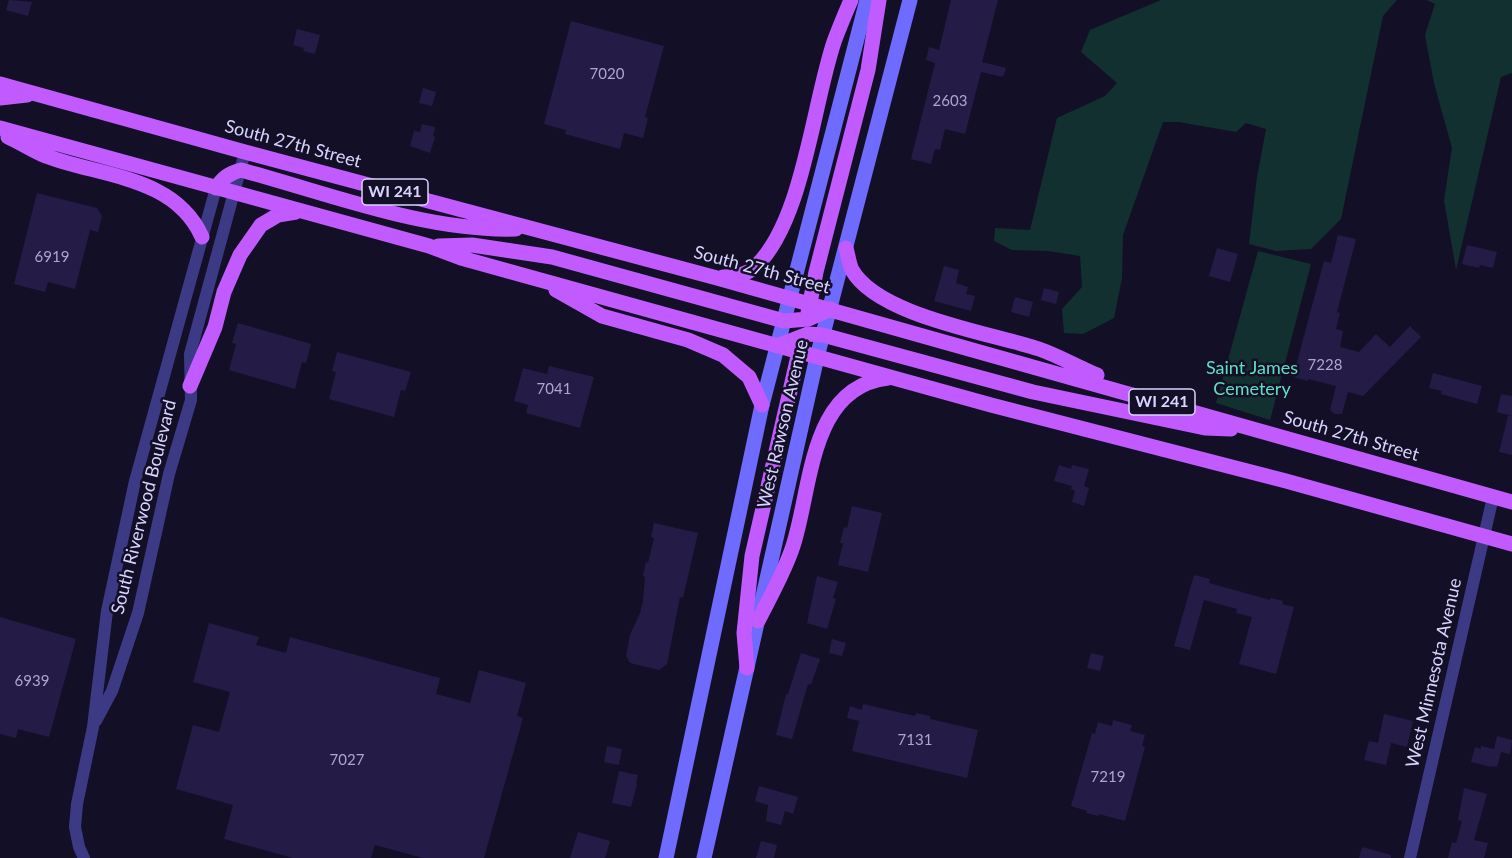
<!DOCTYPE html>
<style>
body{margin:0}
canvas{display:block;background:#130f26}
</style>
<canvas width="1512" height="858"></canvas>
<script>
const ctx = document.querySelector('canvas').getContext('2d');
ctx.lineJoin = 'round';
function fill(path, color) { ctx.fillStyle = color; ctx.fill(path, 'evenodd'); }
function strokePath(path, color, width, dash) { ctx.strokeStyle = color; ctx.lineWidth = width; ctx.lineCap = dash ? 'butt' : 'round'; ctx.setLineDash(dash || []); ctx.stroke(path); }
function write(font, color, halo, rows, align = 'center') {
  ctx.font = font + ' Lato,sans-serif'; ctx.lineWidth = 5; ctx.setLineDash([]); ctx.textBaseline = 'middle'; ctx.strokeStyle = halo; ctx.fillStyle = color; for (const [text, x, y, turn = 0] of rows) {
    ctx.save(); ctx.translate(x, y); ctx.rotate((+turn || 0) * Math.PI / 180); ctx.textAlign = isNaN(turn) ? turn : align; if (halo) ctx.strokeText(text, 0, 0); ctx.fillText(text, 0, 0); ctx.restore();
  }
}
fill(new Path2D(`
 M1161 0H1397L1383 16 1341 219 1311 249 1276 251 1249 244 1257 177 1266 129 1246 123 1236 132 1179 122H1163L1123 235 1122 278 1114 318 1083 334 1064 333 1062 309 1082 287 1080 256 1048 251 1012 250 994 241 995 228 1030 230 1057 118 1105 96 1117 83 1081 52 1090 30Z
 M1427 0H1512V73L1501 77 1456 270 1444 200 1452 148 1434 83 1425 35 1435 4Z
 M1258 251 1311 264 1270 420 1216 403Z`), '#12302f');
fill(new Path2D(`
 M9 0 32 2 28 16 6 10Z
 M951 0H998L982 62 1006 68 1003 77 981 72 965 134 945 129 940 150 935 149 931 164 911 159 935 63 926 60 929 47 939 50Z
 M571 21 664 46 645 117 648 118 643 138 624 133 620 149 565 134 566 130 544 124Z
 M297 29 320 35 315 54 303 51 304 48 293 45Z
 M423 88 436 92 432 106 419 103Z
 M422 124 435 127 433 136 435 137 430 153 410 146 414 131 420 132Z
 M37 193 97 208 102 216 98 232 90 230 75 289 48 282 45 292 14 284Z
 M1338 235 1356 239 1337 312 1340 313 1336 329 1343 331 1340 347 1359 352 1376 334 1390 347 1410 326 1421 337 1363 396 1348 392 1342 414H1335L1330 410 1336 386 1308 379V381L1293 377 1324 261 1331 263Z
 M1467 245 1497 252 1493 268 1480 265 1479 268 1462 264Z
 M1217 248 1238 254 1230 282 1209 276Z
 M944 266 959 270 956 283 968 287 966 294 975 296 971 311 934 301Z
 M1044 288 1059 292 1056 304 1041 300Z
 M1015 297 1033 302 1029 317 1011 312Z
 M238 323 311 344 306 363 302 362 295 389 229 370 236 344 232 343Z
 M337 352 411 372 405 391 401 390 394 417 329 399 336 372 332 371Z
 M549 366 594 377 580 428 526 413 528 405 514 401 523 368 547 374Z
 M1433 373 1482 386 1477 404 1441 394 1442 391 1429 388Z
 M1501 394 1512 396V416L1497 412Z
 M1508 416H1512V455L1499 452Z
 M1059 465 1071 469 1072 465 1089 469 1084 486 1089 488 1084 506 1072 502 1075 491 1071 489 1072 486 1054 481Z
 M852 506 882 513 868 572 838 565 843 543H840L844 527 847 528Z
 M654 523 698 533 683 598 680 597 667 664 659 670 630 663 626 656 630 635 640 613 643 601 645 577 643 576 646 562 648 563 654 538 651 537Z
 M1194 575 1210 579 1209 583 1270 600 1271 598 1283 601 1282 604 1294 607 1276 674 1239 664 1252 617 1236 613 1237 609 1204 600 1190 650 1174 646Z
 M817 576 838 582 833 598 836 599 827 629 807 623Z
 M0 617 76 639 49 737 18 729 16 738 0 734Z
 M209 623 259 637 256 645 286 653 290 637 440 678 436 694 470 703 479 670 526 683 517 716 523 718 484 858H423L375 845 371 858H293L224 839 233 805 176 789 193 725 219 732 230 692 193 682Z
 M832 639 846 643 842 656 829 653Z
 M801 653 820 659 811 685 808 684 792 739 776 735 786 694H788Z
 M1091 653 1104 656 1100 671 1087 668Z
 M863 704 915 716 916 713 930 716V719L978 730 967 778 852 751 859 721 847 718 850 706 862 710Z
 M1384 714 1413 721 1407 747 1391 743 1386 765 1364 760 1369 741 1378 743Z
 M1113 720 1132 725 1130 731 1145 735 1142 746 1145 747 1125 821 1099 814V816L1086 813 1087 811 1071 806 1092 733 1095 734 1098 722 1112 726Z
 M1497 736 1512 740 1510 754 1501 752 1497 767 1492 766 1491 767 1471 762 1475 747 1481 749V746L1494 749Z
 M607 746 622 749 619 765 604 762Z
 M619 771 638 775 636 783 637 784 631 807 612 803Z
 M759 786 798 797 793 814 785 811 781 825 766 821 768 805 755 801Z
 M1464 788 1487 794 1474 840 1488 843 1484 858H1448L1452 842 1456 843 1462 821 1458 820Z
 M578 832 610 841 605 858H570Z
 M761 841 777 845 774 858H756Z
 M1362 847 1391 855V858H1359Z`), '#241b47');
strokePath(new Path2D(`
 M96 721 112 691 138 613 169 474 191 400 190 354 245 152
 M84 858 79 847 75 827 77 804 93 727 107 611 135 481 216 188
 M1410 858 1493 497`), '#3d3a85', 12);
strokePath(new Path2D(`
 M666 858 762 405 867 0
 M704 858 817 357 910 0`), '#6f6bff', 15);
strokePath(new Path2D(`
 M0 84 245 152 717 278 1512 502
 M0 98 27 95
 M0 128 429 246 461 258 991 405 1286 481 1512 544
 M8 137C19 142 30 149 41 154 96 177 174 174 202 237
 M216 188C223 178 229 173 241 170 327 193 426 232 516 229
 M438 246 472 245 552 257 784 321 808 319 831 309
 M846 248C848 255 849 264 852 270 878 316 991 333 1039 349 1059 356 1078 367 1097 375
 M723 277C736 277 747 275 756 266 803 221 813 104 834 42 839 28 845 14 851 0
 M556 290 602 316 688 340 723 355 749 377 762 405
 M808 313 816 272 868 70 879 0
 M777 346 808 334 823 335 1033 392 1205 428 1231 429
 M190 386 215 327 224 292 240 255 261 225 278 215 296 212
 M758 621C770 597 785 571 793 546 812 488 809 387 888 378
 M747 668 744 633 752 556 799 352V342`), '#c25bff', 15);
write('15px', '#aca6d1', null, [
 ["7020",607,74],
 ["2603",950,101],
 ["6919",52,257],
 ["7228",1325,365],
 ["7041",554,389],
 ["6939",32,681],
 ["7131",915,740],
 ["7027",347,760],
 ["7219",1108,777]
]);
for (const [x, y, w] of [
 [395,192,66],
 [1162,402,66]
]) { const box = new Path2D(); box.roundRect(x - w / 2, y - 13, w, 26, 4.5); ctx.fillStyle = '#130f26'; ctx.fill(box); strokePath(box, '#d9d4ff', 1.5); }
write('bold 16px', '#d9d4ff', null, [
 ["WI 241",395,192],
 ["WI 241",1162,402]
]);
write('18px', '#d9d4ff', '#130f26', [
 ["South 27th Street",293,144,15],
 ["South 27th Street",762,270,15],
 ["West Rawson Avenue",783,424,-77],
 ["South 27th Street",1351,436,16],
 ["South Riverwood Boulevard",144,507,-76],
 ["West Minnesota Avenue",1434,673,-77]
]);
write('18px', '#5fe0c0', '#130f26', [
 ["Saint James",1252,368],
 ["Cemetery",1252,389]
]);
</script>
